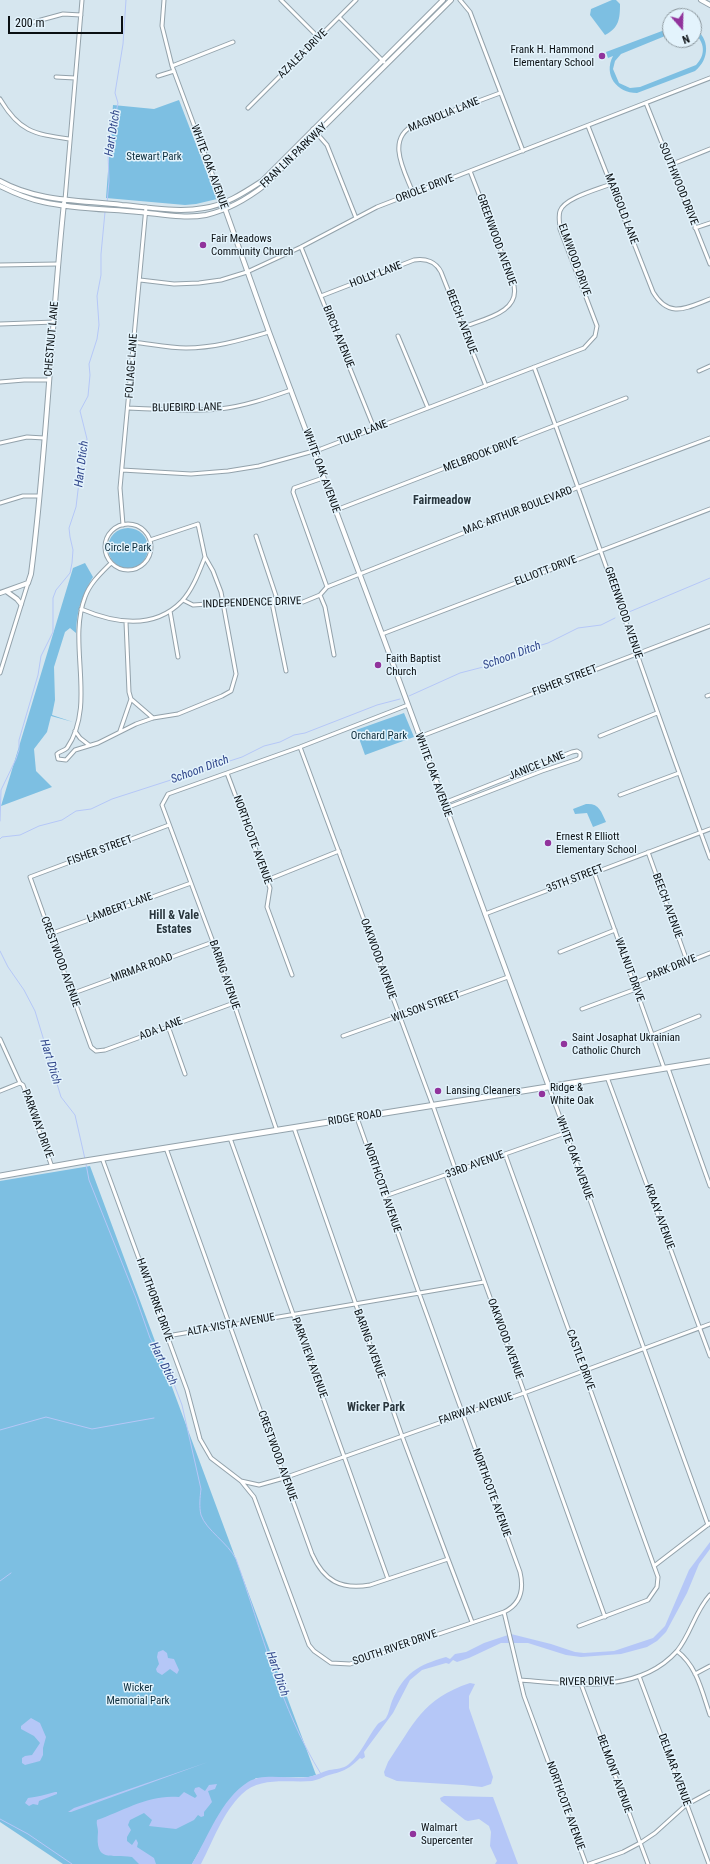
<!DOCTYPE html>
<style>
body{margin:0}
#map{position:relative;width:710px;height:1864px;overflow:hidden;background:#d6e6ef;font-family:"Roboto Condensed",sans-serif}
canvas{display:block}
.north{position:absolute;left:662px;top:8px;width:40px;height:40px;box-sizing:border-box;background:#e3f3fc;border:1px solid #8c989e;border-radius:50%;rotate:160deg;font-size:11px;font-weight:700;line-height:16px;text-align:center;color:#0a0f12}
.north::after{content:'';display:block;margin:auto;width:14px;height:18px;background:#91339c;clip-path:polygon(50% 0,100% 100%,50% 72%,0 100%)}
.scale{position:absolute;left:8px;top:16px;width:115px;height:18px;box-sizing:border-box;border:2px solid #0a0f12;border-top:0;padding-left:5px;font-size:12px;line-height:14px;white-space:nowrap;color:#0a0f12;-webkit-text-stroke:3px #e3f3fc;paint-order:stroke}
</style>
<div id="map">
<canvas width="710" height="1864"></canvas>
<div class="north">N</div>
<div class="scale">200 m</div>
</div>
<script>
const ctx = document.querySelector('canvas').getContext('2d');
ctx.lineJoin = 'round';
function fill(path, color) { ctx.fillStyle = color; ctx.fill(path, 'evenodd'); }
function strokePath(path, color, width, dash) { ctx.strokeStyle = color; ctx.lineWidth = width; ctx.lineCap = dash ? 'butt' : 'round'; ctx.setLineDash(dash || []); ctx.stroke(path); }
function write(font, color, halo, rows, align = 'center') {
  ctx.font = font + ' "Roboto Condensed",sans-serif'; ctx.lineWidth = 3; ctx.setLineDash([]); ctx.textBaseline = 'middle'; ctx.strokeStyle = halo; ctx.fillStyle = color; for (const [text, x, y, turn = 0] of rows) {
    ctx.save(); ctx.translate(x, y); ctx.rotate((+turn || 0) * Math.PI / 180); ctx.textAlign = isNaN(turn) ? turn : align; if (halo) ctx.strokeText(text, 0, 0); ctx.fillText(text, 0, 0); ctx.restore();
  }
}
fill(new Path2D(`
 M612 0H616L620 4C620 19 619 28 605 35L590 15 591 9Z
 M670 28V34L621 54 615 61 613 69 619 83 630 88 640 87 696 65C706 55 705 42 694 33V28C710 38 710 59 695 71L637 93C617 93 603 75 613 56L608 58 606 52Z
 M179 100 217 199 196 204 185 205 106 198 113 105 154 109Z
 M108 548a20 20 0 1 1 40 0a20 20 0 1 1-40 0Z
 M85 563 93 577C81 598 77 610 76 633L70 628 65 632 54 667 55 700 52 715 73 722 51 716 47 732 34 749 36 771 52 787 1 806 73 568Z
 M404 713 414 737 365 755 356 730Z
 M586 804C599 803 601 811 606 822L593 827 587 813 575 814 573 809Z
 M90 1166 316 1775 309 1777 256 1778 227 1803 192 1864H63L0 1822V1181Z`), '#7dbfe2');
fill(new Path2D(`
 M710 1542V1549L699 1564 687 1593 666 1632 657 1641 647 1647 621 1654 581 1657 566 1655 528 1643H501L469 1658 457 1662 453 1660 449 1664 446 1663 422 1670 410 1680 393 1713 364 1752 365 1757 362 1759 360 1758C347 1771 343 1771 326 1776 321 1778 317 1780 312 1781 289 1783 260 1776 242 1794 223 1812 213 1841 201 1864H192C208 1837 221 1799 248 1782 264 1772 290 1780 308 1777 315 1776 322 1772 329 1770 336 1769 343 1769 349 1764 361 1754 367 1738 377 1725 379 1722 384 1721 386 1718 389 1713 390 1706 392 1701 404 1673 418 1665 446 1657L450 1659 455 1654 466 1652 484 1643 511 1634 551 1644 575 1652 584 1653 614 1651 653 1638 665 1626 689 1570Z
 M163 1650 167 1653 168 1658 174 1659 179 1670 177 1674 170 1669 162 1675 157 1672 156 1669 159 1664 157 1657 158 1652Z
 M470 1683 475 1684 469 1696V1708L493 1777 491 1784 482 1787 463 1785 397 1781 385 1776 384 1772 388 1762C414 1724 422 1699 470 1683Z
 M31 1718 40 1723 46 1737 43 1748V1755L40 1761 25 1765 22 1763V1758L25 1756 32 1755 40 1743 34 1736 21 1729V1726Z
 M208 1762 71 1812H68L74 1808Z
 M217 1784 215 1789 208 1791 212 1802 204 1812V1816L201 1817 198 1815 194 1820 176 1829 149 1826 152 1820 144 1813 130 1820 128 1825 131 1830 127 1837V1841L132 1845 136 1839 138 1843 137 1847 154 1858 156 1864H139L132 1857C110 1854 95 1863 98 1832 98 1827 96 1824 97 1820 123 1811 149 1794 179 1797L184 1792 195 1798 197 1796 194 1791 195 1788 199 1787 205 1791 209 1785Z
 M55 1792H57V1794L39 1801 38 1805 33 1804 29 1806 25 1803 28 1798C37 1797 45 1795 55 1792Z
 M444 1796 493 1797 518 1864H495L497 1861 490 1846 491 1832 489 1826 479 1819 468 1821 465 1820 441 1801 440 1798Z`), '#b5c7f7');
strokePath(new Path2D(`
 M107 203 109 181 108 153 118 103 115 93 123 44 126 0
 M629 612 710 578
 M409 696 460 673 487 666 499 658 520 655 535 647 548 643 578 628 601 625 615 618
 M0 821 1 790 16 759 19 750V740L38 675 41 656 53 632V598L56 590 70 573 72 563 73 550 70 537 69 528 76 507 79 482 87 439 80 411 88 396 90 375 89 364 97 339 99 325 97 296 101 275V254L105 212
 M0 839 2 837 20 835 39 826 62 820 76 811 91 809 112 799 242 757 264 746 280 742 294 735 305 733 377 705 400 699
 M0 951 8 967 24 990 35 1011 61 1097 75 1115 85 1159
 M86 1164 89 1180 136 1298 150 1338 171 1376 182 1405 201 1489C200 1497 199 1507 201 1515 206 1530 228 1543 236 1559 262 1631 280 1708 321 1774
 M0 1430 46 1417 92 1429 154 1418
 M0 1581 11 1573
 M0 1819 28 1834 72 1864`), '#b5c7f7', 1);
const minor = new Path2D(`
 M164 0 162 26 172 66 223 203
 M281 0 319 38
 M460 0 470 12 523 151
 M339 17 384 62
 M30 23 63 14 81 15
 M172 66 233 42
 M158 76 174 71
 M56 77 75 78
 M0 99C19 131 33 134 69 139
 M646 103 710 264
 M248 108 356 0
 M588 126 653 292C669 319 686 308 710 299
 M313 129 327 145 356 218
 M670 165 710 149
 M413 193C405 172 385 139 414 125L500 93
 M65 200 82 0
 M695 228 710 223
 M301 247 374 428
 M0 265 57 264
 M140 280 174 284 199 283 221 280 247 272 301 247 377 207 710 78
 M321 296 414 260C426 258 436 262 441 272L486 386
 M0 324 55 322
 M463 327C484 319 523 312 513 282L470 171
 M398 336 428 408
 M133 342C151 344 169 348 186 348 215 348 241 340 269 332
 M534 367C595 530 650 695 710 858
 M699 371 710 366
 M0 382 24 380H48
 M129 408C159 409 190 412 220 409 245 406 268 398 291 390
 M0 443 27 437 44 438
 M122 470 191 474 228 471 259 466 321 449 584 348 595 336 597 326 560 229C560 223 558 217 560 211 564 198 599 189 611 184
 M323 478 294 488 293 492 327 587 320 595 325 607 334 655
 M0 503 23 496H38
 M336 510 626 398
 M105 547a23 23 0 1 1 46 0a23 23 0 1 1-46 0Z
 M123 525 120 488 146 207
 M256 536 276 596 272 603 286 671
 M111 563C101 573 90 583 85 597 67 644 97 704 67 748 64 751 60 751 57 754L58 759 66 760 75 750 98 743 136 724 153 718 178 714 222 696 231 691 236 674 221 592 213 571 205 557 198 524 150 540
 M327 587 579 487 710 438
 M183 600 193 605 223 603H272L303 602 320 595
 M81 609C114 623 154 630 182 601 193 589 199 572 205 557
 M170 611 178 657
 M126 622 129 692 131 699 153 718
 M382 634 710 509
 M0 673 28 583
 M707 696 710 695
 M75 731 80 738 89 745
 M120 731 131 699
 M600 736 657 713
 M419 737 710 626
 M300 747 433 1106 456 1171
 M227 773 267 880 270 888 267 907 292 975
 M620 795 679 773
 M444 803 572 752 577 751 580 753V757L578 759 542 771 446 808
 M169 825 30 877 91 1047 96 1051 105 1050 234 1003
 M648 852 687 961
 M594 872 664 1068
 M267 880 339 851
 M485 914 710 829
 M50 934 191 883
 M560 952 615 930
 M634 983 710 953
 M71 994 213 942
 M582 1009 636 989
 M168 1026 185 1074
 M652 1035 699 1016
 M343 1036 508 977
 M0 1039 20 1083 23 1085 52 1167
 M668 1068 710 1186
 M607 1077 710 1356
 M549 1087 708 1525
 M0 1091 20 1083
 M357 1118 419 1293 520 1572C524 1589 521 1604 504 1612L524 1696 586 1864
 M294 1128 402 1436 448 1559
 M277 1131 213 942 162 805 168 794 300 747 408 705
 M230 1138 388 1579
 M166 1148 312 1554C324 1581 341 1590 370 1585L448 1559 472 1622
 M505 1154 658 1577 657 1587 648 1600 579 1626
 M102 1158 187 1390 200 1439 211 1458 241 1481 254 1497 309 1645 314 1651 331 1663 350 1664 504 1612
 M446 1175 605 1617
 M385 1196 565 1133
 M167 1336 484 1282
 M241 1481 259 1485 284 1478 524 1393 710 1324
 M654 1566 710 1523
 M677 1651C697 1666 702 1692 710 1715
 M695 1674 710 1666
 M639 1676 709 1864
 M520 1680C571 1684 638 1695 677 1651 691 1634 695 1611 710 1595
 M581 1684 648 1864
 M589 1864 623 1852 640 1843 655 1833 686 1805 710 1792`);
const tertiary = new Path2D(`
 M701 0 710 5
 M0 181C38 202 80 200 122 205 149 207 177 213 204 208 226 205 245 192 262 181L443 0
 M0 186C14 193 28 199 43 202 74 209 107 209 139 212 161 214 184 219 206 215 228 210 247 199 265 185L451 0
 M223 203 269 332 382 634 549 1087
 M6 591 17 599 21 604
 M0 593 28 583 31 574C47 451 51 326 64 203`);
const primary = new Path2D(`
 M0 1176 79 1162 710 1061`);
strokePath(minor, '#93a2ab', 5);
strokePath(tertiary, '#93a2ab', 6);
strokePath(primary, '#93a2ab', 7);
strokePath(minor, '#fff', 3);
strokePath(tertiary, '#fff', 4);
strokePath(primary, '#fff', 5);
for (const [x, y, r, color] of [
 [602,56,4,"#91339c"],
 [203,245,4,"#91339c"],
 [378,665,4,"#91339c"],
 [548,843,4,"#91339c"],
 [564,1044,4,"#91339c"],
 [438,1091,4,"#91339c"],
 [542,1094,4,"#91339c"],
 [413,1834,4,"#91339c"]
]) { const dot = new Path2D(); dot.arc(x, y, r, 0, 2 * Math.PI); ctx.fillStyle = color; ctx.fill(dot); strokePath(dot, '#e3f3fc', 1.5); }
write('11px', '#0a0f12', '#e3f3fc', [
 ["Frank H. Hammond",594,50,"right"],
 ["Elementary School",594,63,"right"],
 ["Fair Meadows",211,239],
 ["Community Church",211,252],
 ["Faith Baptist",386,659],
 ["Church",386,672],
 ["Ernest R Elliott",556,837],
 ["Elementary School",556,850],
 ["Saint Josaphat Ukrainian",572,1038],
 ["Catholic Church",572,1051],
 ["Ridge &",550,1088],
 ["White Oak",550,1101],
 ["Lansing Cleaners",446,1091],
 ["Walmart",421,1828],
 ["Supercenter",421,1841]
], 'left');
write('11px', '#0a0f12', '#e3f3fc', [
 ["AZALEA DRIVE",303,54,-45],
 ["MAGNOLIA LANE",444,115,-22],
 ["FRAN LIN PARKWAY",294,156,-44],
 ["WHITE OAK AVENUE",209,167,70],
 ["SOUTHWOOD DRIVE",678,184,68],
 ["ORIOLE DRIVE",425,189,-21],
 ["MARIGOLD LANE",621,209,69],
 ["GREENWOOD AVENUE",496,240,70],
 ["ELMWOOD DRIVE",574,260,70],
 ["HOLLY LANE",376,275,-21],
 ["BEECH AVENUE",461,322,69],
 ["BIRCH AVENUE",338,337,68],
 ["CHESTNUT LANE",52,339,-85],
 ["FOLIAGE LANE",132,366,-86],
 ["BLUEBIRD LANE",187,408,-1],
 ["TULIP LANE",363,433,-21],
 ["MELBROOK DRIVE",481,455,-21],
 ["WHITE OAK AVENUE",321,471,70],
 ["MAC ARTHUR BOULEVARD",518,511,-21],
 ["ELLIOTT DRIVE",546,571,-21],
 ["INDEPENDENCE DRIVE",252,603,-2],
 ["GREENWOOD AVENUE",623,613,71],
 ["FISHER STREET",565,681,-21],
 ["JANICE LANE",537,766,-22],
 ["WHITE OAK AVENUE",433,775,70],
 ["NORTHCOTE AVENUE",252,840,70],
 ["FISHER STREET",100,851,-20],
 ["35TH STREET",575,879,-21],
 ["BEECH AVENUE",667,906,70],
 ["LAMBERT LANE",120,908,-20],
 ["OAKWOOD AVENUE",378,959,70],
 ["CRESTWOOD AVENUE",60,962,70],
 ["MIRMAR ROAD",142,968,-20],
 ["PARK DRIVE",672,968,-22],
 ["WALNUT DRIVE",629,970,70],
 ["BARING AVENUE",224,975,71],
 ["WILSON STREET",426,1007,-20],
 ["ADA LANE",161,1029,-21],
 ["RIDGE ROAD",355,1118,-9],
 ["PARKWAY DRIVE",37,1124,70],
 ["WHITE OAK AVENUE",574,1158,70],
 ["33RD AVENUE",475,1165,-20],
 ["NORTHCOTE AVENUE",382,1188,71],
 ["KRAAY AVENUE",659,1217,70],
 ["HAWTHORNE DRIVE",154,1300,70],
 ["ALTA VISTA AVENUE",231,1325,-10],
 ["OAKWOOD AVENUE",505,1339,70],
 ["BARING AVENUE",369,1344,70],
 ["PARKVIEW AVENUE",309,1358,70],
 ["CASTLE DRIVE",580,1360,70],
 ["FAIRWAY AVENUE",476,1409,-19],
 ["CRESTWOOD AVENUE",277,1456,70],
 ["NORTHCOTE AVENUE",491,1493,70],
 ["SOUTH RIVER DRIVE",395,1648,-19],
 ["RIVER DRIVE",587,1682,-1],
 ["DELMAR AVENUE",674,1770,70],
 ["BELMONT AVENUE",614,1774,70],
 ["NORTHCOTE AVENUE",565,1806,70]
]);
write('11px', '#0f2f3e', '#e3f3fc', [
 ["Stewart Park",154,157],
 ["Circle Park",128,548],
 ["Orchard Park",379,736],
 ["Wicker",138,1688],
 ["Memorial Park",138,1701]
]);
write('italic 12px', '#32478b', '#e3f3fc', [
 ["Hart Dtich",113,133,-81],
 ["Hart Dtich",82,464,-83],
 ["Schoon Ditch",512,656,-20],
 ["Schoon Ditch",200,770,-20],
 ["Hart Dtich",50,1062,73],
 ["Hart Dtich",163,1364,63],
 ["Hart Dtich",277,1674,71]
]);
write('bold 12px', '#2a373e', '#e3f3fc', [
 ["Fairmeadow",442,501],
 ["Hill & Vale",174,916],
 ["Estates",174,930],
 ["Wicker Park",376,1408]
]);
</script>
